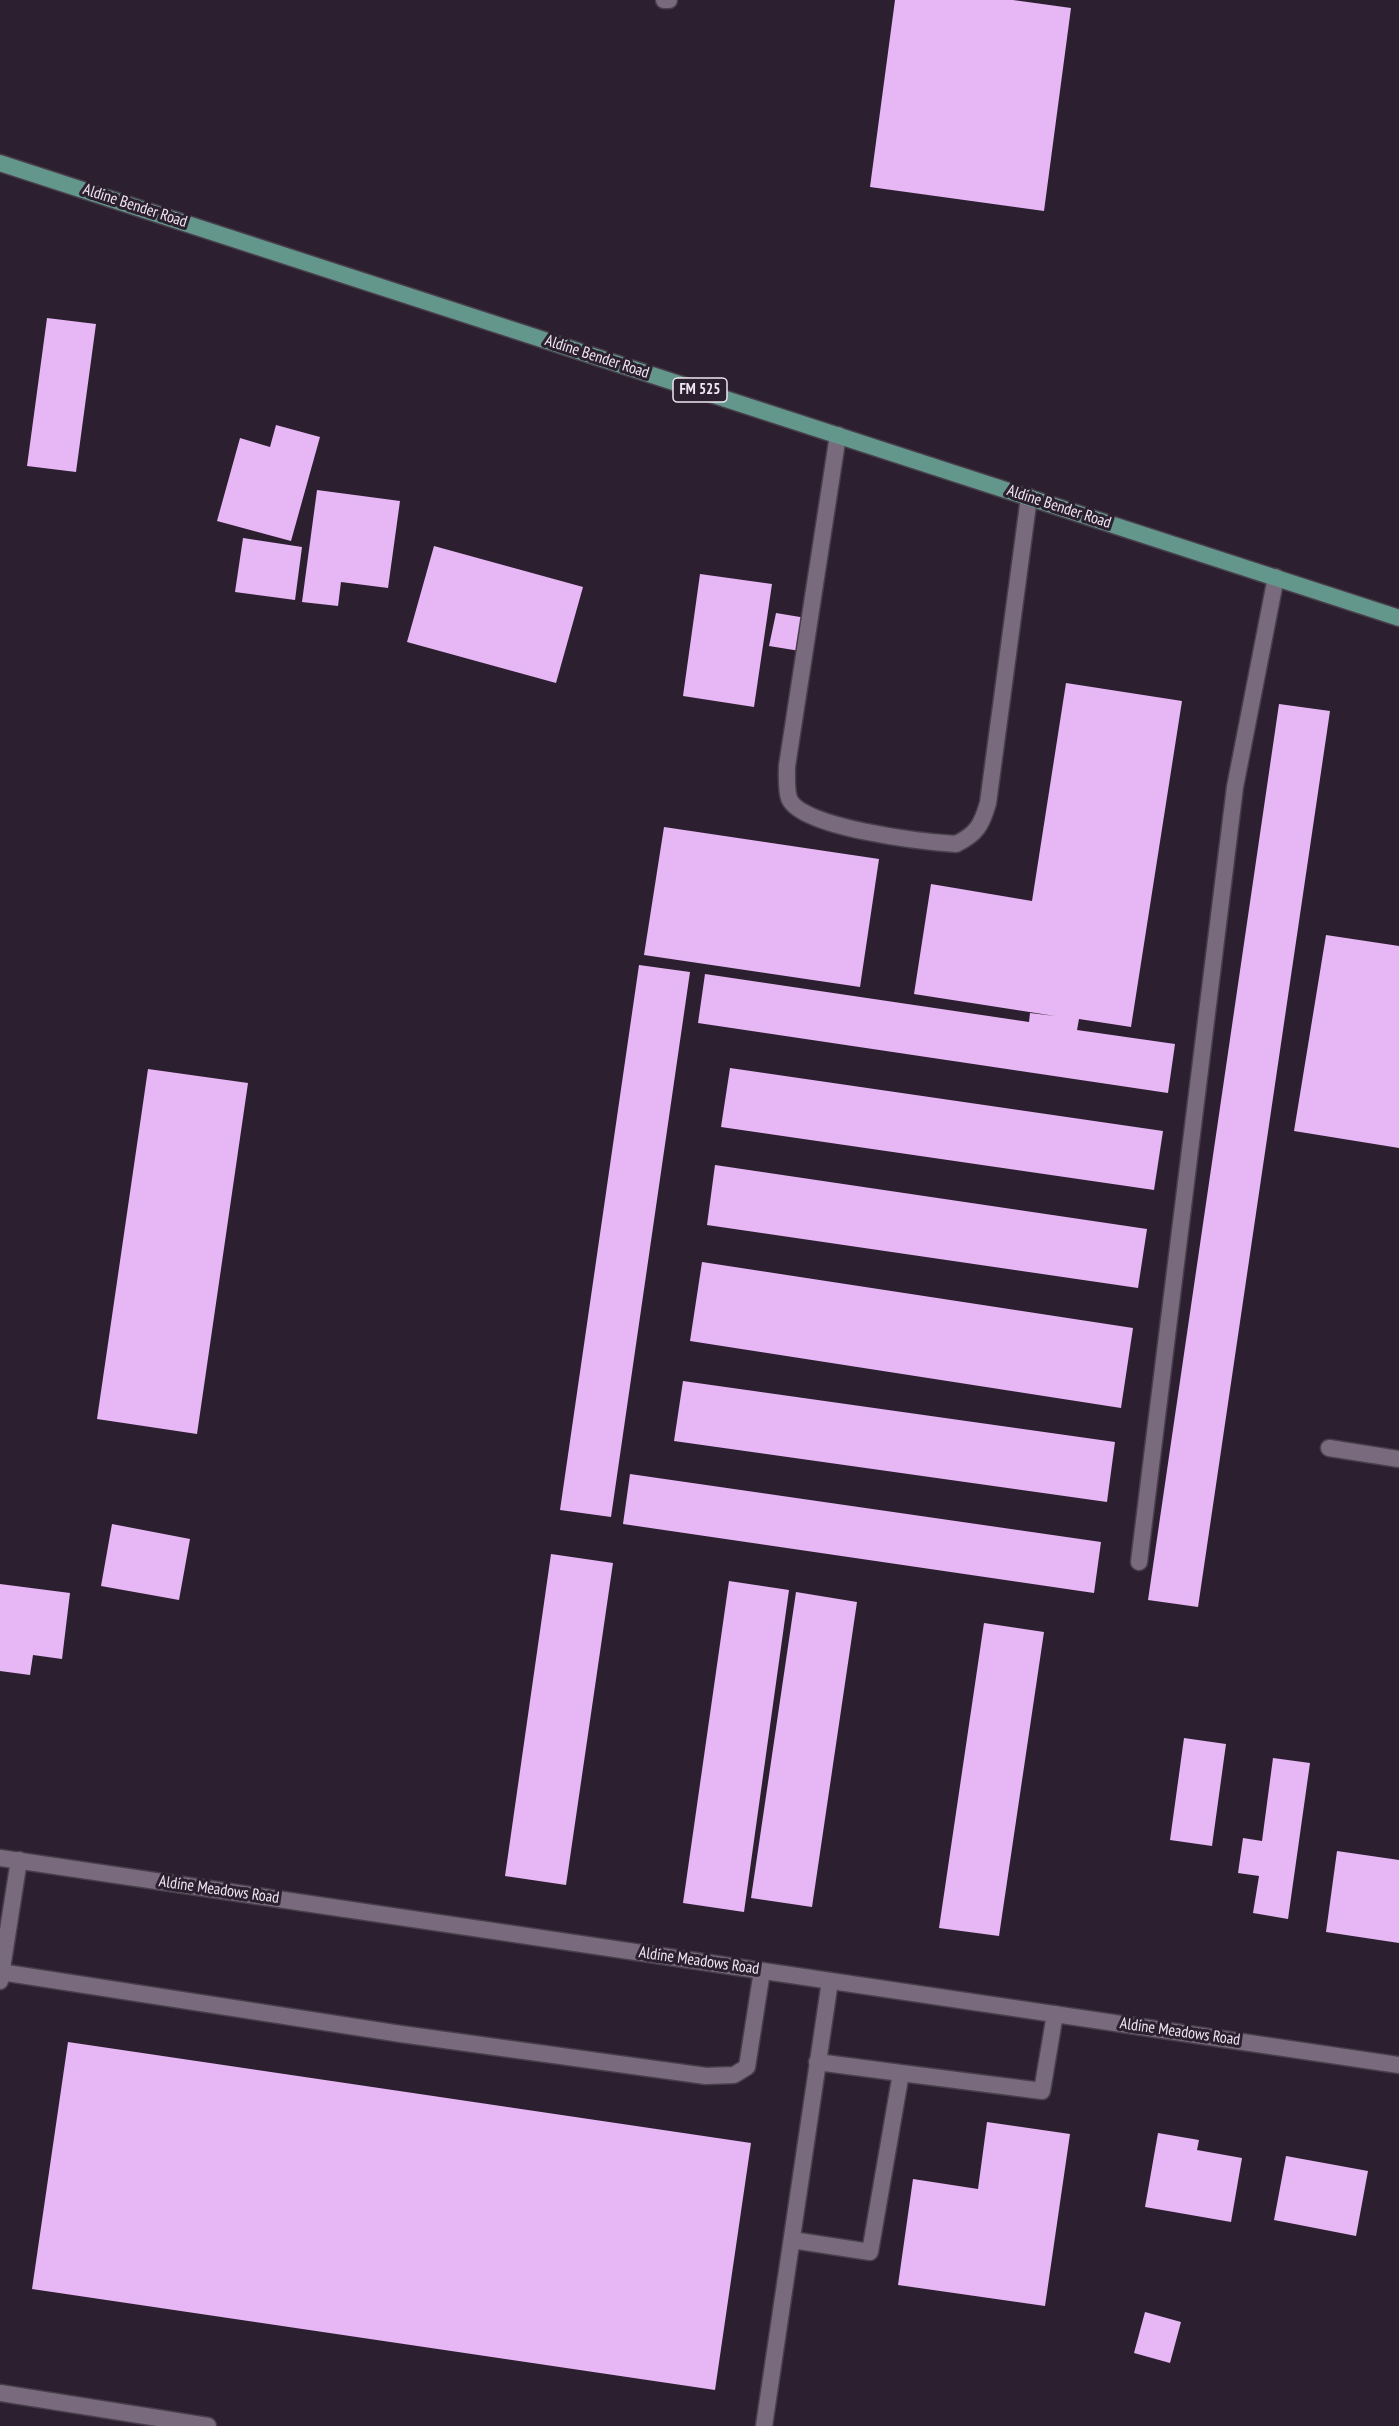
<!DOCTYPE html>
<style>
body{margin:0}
canvas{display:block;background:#2c2030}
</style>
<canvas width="1399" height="2426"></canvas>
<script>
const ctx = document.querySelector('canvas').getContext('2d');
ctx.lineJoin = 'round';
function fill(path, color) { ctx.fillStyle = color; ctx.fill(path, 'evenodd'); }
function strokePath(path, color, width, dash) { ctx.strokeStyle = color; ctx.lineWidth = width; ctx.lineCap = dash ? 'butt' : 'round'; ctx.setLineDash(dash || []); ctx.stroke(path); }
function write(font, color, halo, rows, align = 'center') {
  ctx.font = font + ' "PT Sans Narrow",sans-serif'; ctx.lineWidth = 6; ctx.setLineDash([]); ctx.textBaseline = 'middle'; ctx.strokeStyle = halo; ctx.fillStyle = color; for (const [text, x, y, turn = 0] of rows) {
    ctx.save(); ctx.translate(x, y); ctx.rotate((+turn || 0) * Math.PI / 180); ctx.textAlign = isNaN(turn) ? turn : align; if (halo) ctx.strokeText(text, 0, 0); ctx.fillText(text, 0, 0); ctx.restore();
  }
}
fill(new Path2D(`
 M895 0H1013L1071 8 1044 211 870 187Z
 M47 318 96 324 76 472 27 466Z
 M276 425 320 437 291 541 217 521 240 438 270 447Z
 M317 490 400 501 388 588 341 582 338 606 302 602Z
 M243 538 302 547 295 600 235 592Z
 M434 546 583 587 556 683 407 642Z
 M700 574 772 584 754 707 683 696Z
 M776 613 806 618 800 651 769 646Z
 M1066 683 1182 701 1131 1027 1079 1019 1077 1030 1175 1044 1168 1093 698 1023 705 974 1029 1022 1030 1013 1055 1016 914 994 931 884 1032 901Z
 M1279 704 1330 711 1198 1607 1148 1600Z
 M664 827 879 859 860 987 644 955Z
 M1326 935 1399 946V1148L1294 1131Z
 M639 965 690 972 611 1517 560 1510Z
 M730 1068 1163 1131 1154 1190 721 1127Z
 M148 1069 248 1083 197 1434 97 1419Z
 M715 1165 1147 1229 1138 1288 707 1225Z
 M702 1262 1133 1328 1121 1408 690 1341Z
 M683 1381 1115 1442 1107 1502 674 1441Z
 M630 1474 1101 1542 1094 1593 623 1524Z
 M112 1524 190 1539 179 1600 101 1586Z
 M551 1554 613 1563 566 1885 505 1876Z
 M729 1581 789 1590 744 1912 683 1903Z
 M0 1584 70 1593 62 1659 33 1655 30 1675 0 1671Z
 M796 1592 857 1602 812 1907 751 1898Z
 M984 1623 1044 1632 999 1936 939 1928Z
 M1184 1738 1226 1744 1212 1846 1170 1840Z
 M1273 1758 1310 1763 1288 1919 1253 1913 1259 1876 1238 1873 1243 1838 1262 1841Z
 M1337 1851 1399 1860V1943L1326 1932Z
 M68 2042 751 2143 715 2390 32 2289Z
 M987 2122 1070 2134 1045 2306 898 2285 913 2179 978 2189Z
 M1158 2133 1199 2140 1197 2150 1242 2158 1231 2222 1145 2207Z
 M1286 2156 1368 2171 1356 2236 1274 2220Z
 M1145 2312 1181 2322 1170 2363 1134 2353Z`), '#e7b6f5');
const service = new Path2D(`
 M664 0H669
 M838 435 787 766C787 775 786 789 789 798 799 828 925 842 956 844 977 834 982 824 988 803L1029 497
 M1139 1562 1235 787 1276 577
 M0 1972 401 2034 706 2076 734 2075 747 2067 762 1971
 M0 1981 19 1860
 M817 2062 901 2073
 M792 2240 870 2252 901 2073 1042 2091 1055 2014
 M0 2393 208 2426
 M764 2426 830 1981`);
const minor = new Path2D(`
 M1329 1448 1399 1459
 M0 1858 1399 2065`);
const primary = new Path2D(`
 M0 163 1399 618`);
strokePath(service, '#493f4c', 19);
strokePath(minor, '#493f4c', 19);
strokePath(primary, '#493f4c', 19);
strokePath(service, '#796b7d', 16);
strokePath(minor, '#796b7d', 16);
strokePath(primary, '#64978b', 16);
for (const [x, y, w] of [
 [700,390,54]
]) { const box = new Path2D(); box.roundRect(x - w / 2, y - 12, w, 24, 4.5); ctx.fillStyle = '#2c2030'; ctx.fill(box); strokePath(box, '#efe6f1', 1.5); }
write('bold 15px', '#efe6f1', null, [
 ["FM 525",700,390]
]);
write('16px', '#efe6f1', '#2c2030', [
 ["Aldine Bender Road",135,206,18],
 ["Aldine Bender Road",597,357,18],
 ["Aldine Bender Road",1059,507,18],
 ["Aldine Meadows Road",219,1890,8],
 ["Aldine Meadows Road",699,1961,8],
 ["Aldine Meadows Road",1180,2032,8]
]);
</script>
